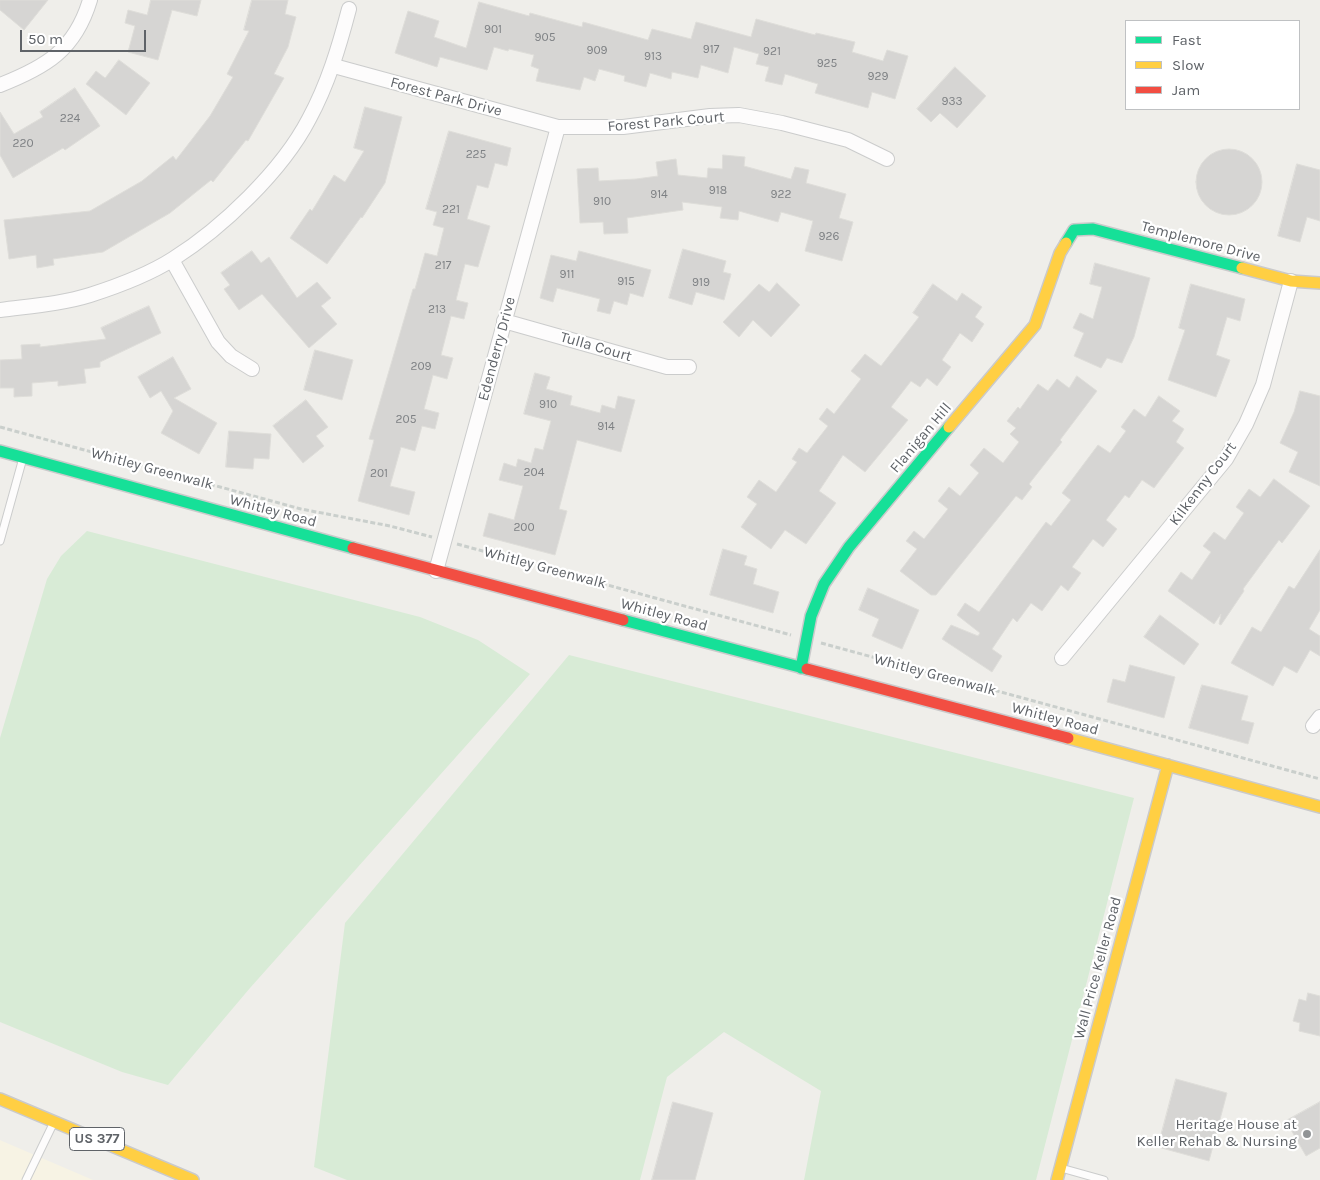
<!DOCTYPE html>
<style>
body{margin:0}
#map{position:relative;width:1320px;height:1180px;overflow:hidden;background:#efeeea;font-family:Karla,sans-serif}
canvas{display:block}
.legend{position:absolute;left:1125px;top:20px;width:175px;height:90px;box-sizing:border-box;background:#fff;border:1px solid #bfc1c3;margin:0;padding:6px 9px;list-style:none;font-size:15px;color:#5f6368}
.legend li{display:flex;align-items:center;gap:10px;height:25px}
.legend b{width:25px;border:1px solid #bfc1c3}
.scale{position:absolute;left:20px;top:30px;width:126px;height:22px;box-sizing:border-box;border:2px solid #5f6368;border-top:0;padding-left:6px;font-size:15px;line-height:18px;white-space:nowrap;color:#5f6368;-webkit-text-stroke:4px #fff;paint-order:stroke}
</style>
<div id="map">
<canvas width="1320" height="1180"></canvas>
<ul class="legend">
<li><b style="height:6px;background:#16e098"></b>Fast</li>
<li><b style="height:6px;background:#ffcf43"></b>Slow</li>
<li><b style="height:6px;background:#f24e42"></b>Jam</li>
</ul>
<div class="scale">50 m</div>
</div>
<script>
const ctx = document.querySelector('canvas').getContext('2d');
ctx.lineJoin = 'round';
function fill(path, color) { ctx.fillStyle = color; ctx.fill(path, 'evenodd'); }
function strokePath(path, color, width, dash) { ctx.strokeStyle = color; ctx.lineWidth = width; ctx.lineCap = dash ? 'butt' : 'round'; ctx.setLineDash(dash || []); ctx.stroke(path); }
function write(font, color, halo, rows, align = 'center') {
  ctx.font = font + ' Karla,sans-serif'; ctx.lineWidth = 4.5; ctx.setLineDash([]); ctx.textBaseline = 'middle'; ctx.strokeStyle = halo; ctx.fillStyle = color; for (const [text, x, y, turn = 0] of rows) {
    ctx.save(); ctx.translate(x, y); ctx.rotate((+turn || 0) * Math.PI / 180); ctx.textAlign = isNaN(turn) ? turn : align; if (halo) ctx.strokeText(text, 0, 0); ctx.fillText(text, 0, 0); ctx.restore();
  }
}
fill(new Path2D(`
 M0 1140 2 1141 93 1180H0Z`), '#f7f3e4');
fill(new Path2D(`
 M87 531 420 617 478 640 530 674 250 988 168 1085 122 1072 0 1022V738L47 579 61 556Z
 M569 655 1134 798 1036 1180H804L821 1091 724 1032 667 1077 640 1180H347L314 1167 345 923Z`), '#d8ebd6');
const building = new Path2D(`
 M0 0H48L24 30 0 10Z
 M151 0H201L197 16 172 10 158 60 128 52 135 26 125 23 128 10 147 15Z
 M252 0H288L285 14 296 17 288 47 274 74 284 78 248 141 246 140 213 182 211 180 170 213 103 252 53 259 54 265 37 268 36 255 9 259 4 220 90 211 142 181 173 156 176 160 210 116 233 77 227 74 249 31 244 30Z
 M479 2 529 16 530 13 582 27 583 22 648 40 652 29 691 39 696 22 751 37 756 19 815 35 816 33 855 42 852 52 883 61 887 50 908 56 895 99 872 92 868 108 815 93 818 84 785 74 782 85 765 81 769 67 756 64 759 54 734 47 728 73 701 65 698 78 672 72 671 79 650 73 646 87 624 81 625 76 599 69 595 81 584 77 580 90 536 81 539 69 531 66 534 55 509 49 508 51 494 47 487 70 440 57 437 67 395 53 408 11 439 21 434 37 466 48Z
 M119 60 150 83 126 115 86 84 96 71 105 78Z
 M955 67 986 96 957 128 940 113 931 122 917 109Z
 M75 88 100 126 65 150 63 148 13 178 0 155V112L14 134 43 117 40 112Z
 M365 107 402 117 385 183 362 218 361 217 327 264 290 238 310 209 312 211 334 175 345 182 364 151 354 148Z
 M449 131 511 148 507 166 495 163 488 188 477 185 467 219 490 226 478 267 465 264 456 300 468 303 464 319 451 316 441 355 453 358 447 379 433 375 424 409 439 413 435 429 422 426 415 451 401 447 390 486 415 492 409 515 358 501 374 440 369 439 413 289H415L425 253 437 256 444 228 433 225 437 212 426 209Z
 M1196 182a33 33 0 1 1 66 0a33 33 0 1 1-66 0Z
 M723 155 745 157 744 166 791 179 795 167 809 170 806 183 846 194 839 218 853 222 842 261 805 251 813 221 781 212 778 222 739 211 738 220 720 218 722 207 682 202 683 210 627 218 628 233 604 234 603 222 580 223 577 169 598 168 599 181 636 179 658 176 656 162 676 159 678 175 707 178 708 168 722 169Z
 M1297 164 1320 170V221L1307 217 1300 242 1278 236Z
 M683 249 726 261 723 272 731 274 724 300 696 292 692 305 669 298Z
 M252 251 261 263 269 257 297 298 317 282 331 298 321 306 337 324 309 348 262 294 239 310 224 289 230 285 221 273Z
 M579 251 651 270 643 297 630 293 627 305 614 301 610 314 597 311 600 299 557 288 553 302 540 298 551 255 576 261Z
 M1095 263 1150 278 1134 337 1122 363 1107 358 1101 368 1074 356 1084 333 1073 328 1080 313 1093 319 1102 287 1090 284Z
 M777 283 800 305 771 337 753 320 739 337 723 322 759 284 769 292Z
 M933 284 957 301 962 293 982 307 975 317 984 324 972 342 960 333 942 360 951 367 937 386 927 378 920 387 911 381 891 407 908 420 865 472 843 455 819 491 836 503 806 544 785 530 771 549 741 527 757 504 747 497 759 480 776 492 797 462 792 459 799 448 807 453 828 426 819 419 827 408 834 414 861 379 851 371 865 354 881 366 919 317 913 313Z
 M1191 284 1245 299 1240 321 1227 317 1216 355 1230 360 1216 397 1168 380 1185 330 1179 328Z
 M149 306 161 333 100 362V367L84 369 86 383 58 386V381L32 383V396L14 397V388H0V360L22 359 21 345 40 344V347L106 339 101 328Z
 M315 350 353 360 342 400 304 390Z
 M173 357 191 389 174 398 217 423 199 454 161 433 173 411 161 391 150 398 138 377Z
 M535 373 550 377 546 389 572 396 570 405 600 413 602 405 615 409 618 396 635 400 621 452 577 440 559 509 567 511 555 555 483 536 489 513 514 520 523 486 499 480 504 463 516 467 518 459 531 463 535 448 543 450 551 421 524 414Z
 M1077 376 1097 391 1060 440 1062 442 1029 484 1032 487 1022 500 1016 496 936 595H931L900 571 917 549 906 541 914 531 924 539 948 509 938 501 949 487 960 496 979 473 970 465 984 448 1003 463 1019 442 1010 434 1016 428 1007 421 1018 407 1020 409 1038 384 1048 391 1057 379 1069 388Z
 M1300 391 1320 396V486L1289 472 1298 452 1280 443 1294 412Z
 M1159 396 1180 411 1172 421 1184 429 1176 442 1184 448 1154 488 1142 480 1129 498 1125 495 1106 520 1117 529 1103 547 1093 539 1072 567 1081 573 1068 591 1061 585 1042 611 1031 603 1017 622 1013 618 992 649 1002 656 992 672 942 639 951 625 978 636 980 633 957 615 965 603 979 612 1046 522 1051 526 1071 500 1062 493 1098 445 1110 453 1126 431 1121 427 1134 409 1145 417Z
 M306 400 328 427 316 436 324 446 303 463 273 426Z
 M229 431 271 434 269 459 254 458 253 469 226 467Z
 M1274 479 1310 506 1282 543 1279 540 1243 589 1244 591 1221 625 1219 624 1221 614 1214 624 1168 591 1181 572 1192 580 1211 552 1203 546 1214 532 1225 540 1244 513 1236 507 1249 489 1260 497Z
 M723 549 747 556 744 565 757 569 753 584 779 592 773 613 710 595Z
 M1320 550V610L1309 629 1320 636V656L1310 650 1297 673 1284 666 1273 686 1231 663 1252 627 1261 632 1289 586 1294 589Z
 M868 588 919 610 902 649 872 636 879 619 859 610Z
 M1160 615 1199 644 1184 665 1144 637Z
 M1130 665 1175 677 1164 718 1107 702 1113 679 1125 682Z
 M1202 685 1248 696 1241 720 1254 723 1248 744 1189 728Z
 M1308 993 1320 996V1036L1299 1031 1300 1023 1293 1021 1299 999 1306 1001Z
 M1176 1079 1227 1093 1209 1161 1158 1147Z
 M673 1102 713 1113 695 1180H652Z
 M1320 1102V1148L1306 1156 1286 1121Z`);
fill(building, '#d6d5d3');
strokePath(building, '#deddd9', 1);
const lane = new Path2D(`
 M0 541 23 458
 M1061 1168 1104 1180
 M26 1180 53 1124`);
const street = new Path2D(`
 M334 66 558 127H623L710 116 739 115 782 123 848 140 887 159
 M0 85C46 67 75 50 90 0
 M172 260 218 342 231 356 252 369
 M0 310C30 306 61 304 90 295 118 286 148 275 173 259 222 228 282 171 309 119 328 84 339 47 349 9
 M504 321 667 367H689
 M436 571 558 127
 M1062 658 1226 459 1246 424 1263 385 1291 281
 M1313 726 1320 717`);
const fast = new Path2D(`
 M1066 243 1074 230 1093 229 1242 268
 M0 451 353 548
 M623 620 807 669
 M801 668 811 616 824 584 849 547 949 427`);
const slow = new Path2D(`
 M1242 268 1291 281 1320 283
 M949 427 1035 325 1060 253 1066 243
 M1068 738 1320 807
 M0 1099 193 1180
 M1057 1180 1168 765`);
const jam = new Path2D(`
 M353 548 623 620
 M807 669 1068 738`);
strokePath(lane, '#cbcccc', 9);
strokePath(street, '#cbcccc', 16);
strokePath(fast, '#cacacb', 14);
strokePath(slow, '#cacacb', 14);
strokePath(jam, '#cacacb', 14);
strokePath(new Path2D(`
 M0 427 301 509 390 526 432 537
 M457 544 791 635
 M821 643 1320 779`), '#cacfcc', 3, [5, 2.5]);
strokePath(lane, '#fdfcfc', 7);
strokePath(street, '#fdfcfc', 14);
strokePath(fast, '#16e098', 11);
strokePath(slow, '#ffcf43', 11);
strokePath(jam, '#f24e42', 11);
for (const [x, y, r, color] of [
 [1307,1134,5,"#919496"]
]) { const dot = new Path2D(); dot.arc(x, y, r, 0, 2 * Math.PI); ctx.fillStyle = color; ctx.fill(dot); strokePath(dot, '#fff', 2); }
write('12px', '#7e8184', null, [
 ["901",493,30],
 ["905",545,38],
 ["917",711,50],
 ["909",597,51],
 ["921",772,52],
 ["913",653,57],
 ["925",827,64],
 ["929",878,77],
 ["933",952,102],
 ["224",70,119],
 ["220",23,144],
 ["225",476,155],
 ["918",718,191],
 ["914",659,195],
 ["922",781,195],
 ["910",602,202],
 ["221",451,210],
 ["926",829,237],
 ["217",443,266],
 ["911",567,275],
 ["915",626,282],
 ["919",701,283],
 ["213",437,310],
 ["209",421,367],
 ["910",548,405],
 ["205",406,420],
 ["914",606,427],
 ["204",534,473],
 ["201",379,474],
 ["200",524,528]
]);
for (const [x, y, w] of [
 [97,1139,55]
]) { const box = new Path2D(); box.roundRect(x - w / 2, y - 11.5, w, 23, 4); ctx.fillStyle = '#fff'; ctx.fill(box); strokePath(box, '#5f6368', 1); }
write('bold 14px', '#5f6368', null, [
 ["US 377",97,1139]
]);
write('15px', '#5f6368', '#fff', [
 ["Forest Park Drive",446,97,15],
 ["Forest Park Court",666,122,-5],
 ["Templemore Drive",1201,242,15],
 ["Tulla Court",596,347,16],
 ["Edenderry Drive",497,349,-75],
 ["Flanigan Hill",921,438,-50],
 ["Whitley Greenwalk",152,469,15],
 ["Kilkenny Court",1203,484,-53],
 ["Whitley Road",273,511,15],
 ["Whitley Greenwalk",545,568,15],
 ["Whitley Road",664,615,15],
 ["Whitley Greenwalk",935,675,15],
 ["Whitley Road",1055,719,15],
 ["Wall Price Keller Road",1098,968,-75]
]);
write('15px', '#5f6368', '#fff', [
 ["Heritage House at",1297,1125],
 ["Keller Rehab & Nursing",1297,1142]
], 'right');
</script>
